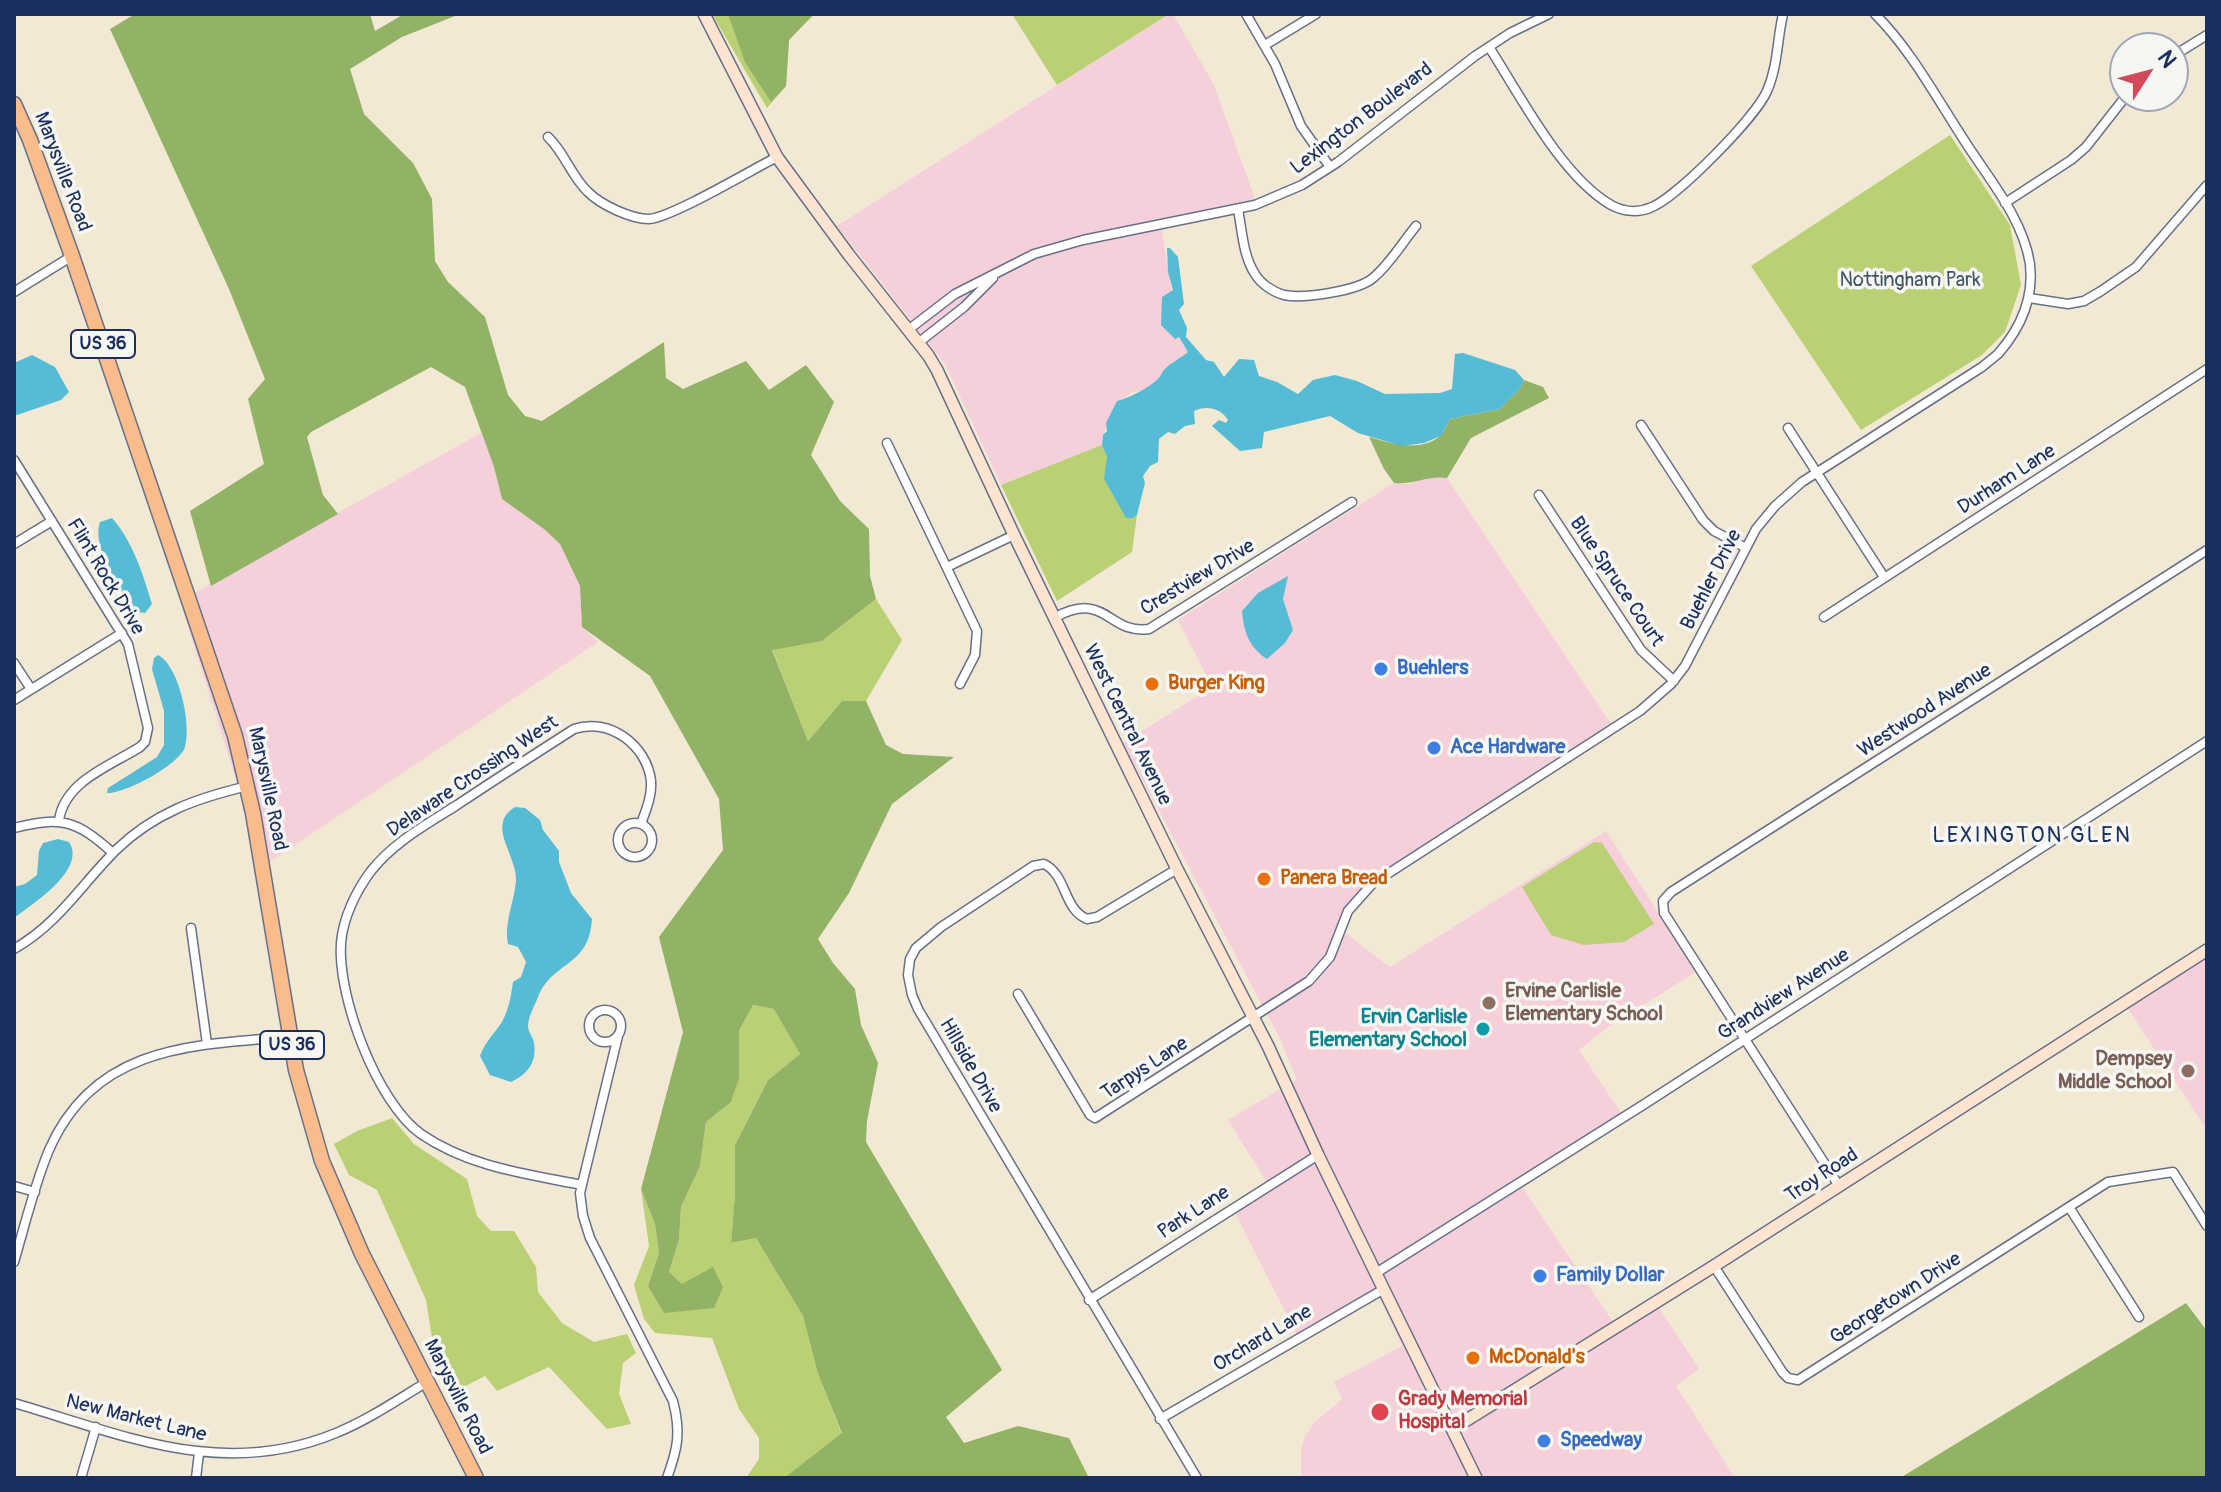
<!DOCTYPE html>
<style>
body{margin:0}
#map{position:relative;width:2221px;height:1492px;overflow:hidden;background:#f2e9d5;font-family:Pangolin,sans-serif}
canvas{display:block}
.frame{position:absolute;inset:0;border:16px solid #1b2f5e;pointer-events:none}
.north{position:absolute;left:2109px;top:32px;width:80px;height:80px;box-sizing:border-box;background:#f6f6f2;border:2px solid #9ea6b7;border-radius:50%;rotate:54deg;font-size:22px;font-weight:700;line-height:32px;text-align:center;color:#1b2f5e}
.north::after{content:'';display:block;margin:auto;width:28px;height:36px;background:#d1495b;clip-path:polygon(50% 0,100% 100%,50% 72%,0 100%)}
</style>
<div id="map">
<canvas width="2221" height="1492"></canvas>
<div class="frame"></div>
<div class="north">N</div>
</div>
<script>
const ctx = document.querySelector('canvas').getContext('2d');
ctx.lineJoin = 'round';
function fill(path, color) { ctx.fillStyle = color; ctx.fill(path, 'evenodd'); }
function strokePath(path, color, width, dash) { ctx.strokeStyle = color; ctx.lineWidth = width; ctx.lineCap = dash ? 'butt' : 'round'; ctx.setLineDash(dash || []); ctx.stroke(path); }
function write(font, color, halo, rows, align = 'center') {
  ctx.font = font + ' Pangolin,sans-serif'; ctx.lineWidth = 7; ctx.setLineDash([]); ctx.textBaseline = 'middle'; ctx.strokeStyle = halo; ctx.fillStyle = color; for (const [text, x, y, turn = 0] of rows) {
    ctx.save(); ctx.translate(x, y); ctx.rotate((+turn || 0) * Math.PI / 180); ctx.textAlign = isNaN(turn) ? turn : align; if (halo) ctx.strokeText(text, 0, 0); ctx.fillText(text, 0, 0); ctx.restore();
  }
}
fill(new Path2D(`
 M1169 14H1173L1214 85 1255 199 1160 219 1179 337 1188 352 1166 368 1164 373 1145 391 1132 392 1122 400 1116 408 1103 435 1102 445 1001 485 945 364 837 226Z
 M481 433 494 467 502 499 544 529 560 544 580 586 582 627 598 642 256 871 244 805 180 601Z
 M1432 476 1447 478 1616 731 1374 887 1357 905 1344 932 1390 967 1606 831 1696 972 1608 1027 1579 1050 1621 1113 1517 1179 1619 1331 1658 1306 1699 1369 1676 1386 1735 1478H1301V1449L1305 1437 1315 1422 1342 1399 1334 1382 1402 1346 1379 1296 1300 1341 1235 1213 1271 1189 1228 1120 1297 1079 1279 1037 1123 743 1212 687 1178 620 1394 483 1409 484Z
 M2207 952V1130L2125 1004Z`), '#f5cfda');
fill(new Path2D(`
 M712 14H814L789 40 786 86 767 108Z
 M1012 14H1169L1057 85Z
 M1950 135 2010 225 2021 285 2005 332 1982 355 1861 430 1751 266Z
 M1102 445 1107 457 1106 471 1133 518 1137 515 1132 552 1057 601 1001 485Z
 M876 599 902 640 866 701H842L808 741 772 649 822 641Z
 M1594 842 1602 843 1654 924 1624 942 1584 945 1551 935 1522 887Z
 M753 1005 775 1009 800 1054 768 1080 735 1145V1194L731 1243 756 1238 803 1316 818 1374 842 1434 784 1478H746L759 1459V1438L739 1409 712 1338 655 1333 644 1319 634 1285 649 1246 641 1189 655 1224 659 1253 648 1286 682 1284 669 1272 679 1240 681 1207 700 1166 706 1122 731 1102 739 1079V1031Z
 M392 1118 414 1144 467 1179 477 1216 491 1231H514L536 1267 538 1292 562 1323 594 1342 627 1334 636 1353 623 1363 619 1394 631 1424 607 1429 549 1367 497 1391 485 1376 452 1393 435 1357 426 1300 377 1190 349 1175 334 1144 357 1131Z`), '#b9d074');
fill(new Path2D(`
 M135 14H370L375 31 404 14H460L402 37 350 69 364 114 413 163 432 199 435 261 448 282 485 317 508 395 525 416 542 421 664 342 666 378 683 389 746 361 769 390 806 365 834 402 811 455 840 501 869 529 870 576 876 599 822 641 772 650 808 741 842 701H866L886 745 903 754 954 757 892 804 849 893 818 939 833 963 855 989 861 1025 878 1063 867 1121 866 1142 1002 1370 946 1417 964 1443 1018 1426 1069 1438 1089 1478H784L842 1433 818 1374 803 1316 756 1238 731 1243 735 1194V1145L768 1080 800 1054 774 1009 753 1005 739 1031V1079L731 1102 706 1122 700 1166 681 1207 679 1240 669 1272 682 1284 713 1267 723 1287 714 1308 664 1313 648 1286 659 1253 655 1224 641 1189 683 1032 659 937 723 850 719 799 650 676 582 627 580 586 560 544 544 529 502 499 494 467 465 387 431 367 311 432 307 437 323 495 338 514 211 586 190 511 264 464 248 399 265 379 229 289 110 29Z
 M728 14H814L789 40 786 86 771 102 745 62Z
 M1524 380 1543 387 1549 398 1471 438 1447 478C1428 475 1414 485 1394 483L1384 469 1369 437C1390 443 1420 453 1440 436 1444 433 1447 424 1450 419L1500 409C1508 399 1520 392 1524 380Z
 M2186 1303 2207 1331V1478H1900Z`), '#92b266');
fill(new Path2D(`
 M1167 248H1170L1178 257 1184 304 1179 310 1187 328 1186 337 1206 360 1214 362 1224 377 1239 359 1254 360 1259 376 1277 382 1298 394 1313 380 1335 375 1357 381 1385 394 1440 393 1452 389 1455 354 1463 353 1515 370 1524 380C1520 392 1508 399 1500 409L1450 419 1441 436 1424 443 1402 446 1358 433 1330 416 1264 432 1262 448 1240 451 1212 426 1219 420 1226 423 1228 420C1221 408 1206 405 1194 411L1195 424 1185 426 1175 434 1168 432 1159 439 1158 462 1150 466 1143 476 1145 483 1137 515 1133 518H1126L1104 479 1107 457 1102 445 1103 435 1107 431 1106 423 1117 401C1130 398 1148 388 1158 379 1161 376 1162 371 1166 368 1172 362 1181 358 1188 352L1179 337 1175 339 1161 325 1162 297 1173 290 1168 272Z
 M32 355 55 367 69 392 61 400 14 416V363Z
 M112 518C133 542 143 574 152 604L145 613 133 611C120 593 91 544 100 522Z
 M1288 576 1283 599 1293 630 1285 643 1267 659C1249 647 1244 633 1242 611L1258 593Z
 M158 655C179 665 192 726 185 747 179 765 125 794 107 793L108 788 157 757 164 745V711L152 669 154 658Z
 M515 807 525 808 540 820 543 830 559 851V862L571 893 592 919C589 968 553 960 538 997 535 1005 528 1017 528 1026 528 1032 533 1037 534 1043 537 1062 528 1074 511 1082L490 1075 480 1056C485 1042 494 1034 502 1022 509 1009 511 996 513 982L521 977 526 962 518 947 508 944C504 922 514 903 516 881 518 856 485 825 515 807Z
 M58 839 69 842C87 869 33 904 14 918V887L25 884 37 875 39 851 43 843Z`), '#56bbd4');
const street = new Path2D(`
 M1246 14 1275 64 1301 126 1330 167
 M1265 45 1316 14
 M1489 47C1520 95 1561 176 1611 205 1624 212 1639 213 1652 207 1677 197 1756 117 1767 91 1778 66 1777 40 1783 14
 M2173 56 2207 35
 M548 137C565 153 571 176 588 192 601 205 631 219 649 219 671 218 753 169 777 157
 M2005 203 2071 160 2086 147 2126 96
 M1238 209C1242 230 1243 256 1255 274 1261 284 1273 292 1284 295 1303 299 1358 291 1373 278 1390 264 1402 243 1416 226
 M14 292 72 256
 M2029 298 2068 304 2084 301 2101 291 2136 267 2207 185
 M908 330 955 294 1034 254 1083 240 1255 205 1302 185 1338 162 1475 56 1510 33 1549 14
 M918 343 964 307 993 278
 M1641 425 1703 520 1714 531 1746 548
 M1788 428 1884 577
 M887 443 977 631 975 655 960 684
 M14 460 128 644 148 728 145 742 140 747C110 766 65 781 59 820
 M1539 495 1641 650 1674 681
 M14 544 52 521
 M947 567 1014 535
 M1824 617 2207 369
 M1054 618C1106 589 1108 635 1149 629L1352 502
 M14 663 31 689
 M14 700 122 633
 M618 840a17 17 0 1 1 34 0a17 17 0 1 1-34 0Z
 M14 828C62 816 76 820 113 853
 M1177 869 1097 917 1087 919C1063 909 1067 875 1044 864L1033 866 941 927 916 948 910 959 908 975 912 995 918 1009 1197 1478
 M191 928 207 1044
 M14 949C58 924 81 885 116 850 154 813 197 798 248 786
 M1018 994 1090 1115 1095 1118 1309 981 1330 957 1348 911 1372 884 1640 711 1671 684 1685 666 1756 529 1775 506 1802 482 1982 367 1998 354C2020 329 2034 299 2030 264 2023 218 1988 178 1964 140 1936 97 1911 50 1875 14
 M589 1026a16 16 0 1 1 32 0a16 16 0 1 1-32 0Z
 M618 1036 580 1193 583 1216 590 1238 673 1401C681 1432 678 1448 667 1478
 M582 1185C527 1174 469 1167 421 1134 377 1103 337 996 341 943 343 918 356 891 371 871 394 842 427 824 457 805 496 779 535 754 574 729 609 717 647 745 651 781 652 796 646 810 641 824
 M14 1186 35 1192
 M1839 1186 1664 913 1663 901 1671 892 2207 550
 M2069 1207 2139 1317
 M14 1262C25 1225 34 1186 49 1150 95 1045 192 1045 290 1037
 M1714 1266 1783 1373 1788 1378 1798 1380 2108 1182 2173 1172 2207 1226
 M1376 1273 1643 1105 2207 741
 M1089 1300 1318 1155
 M14 1403C124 1435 222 1480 336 1433 368 1420 397 1400 427 1382
 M1160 1419 1384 1289
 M81 1478 96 1427
 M196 1478 199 1453`);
const secondary = new Path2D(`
 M704 14 777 157 849 255 928 355 937 370 1014 535 1177 869 1268 1046 1318 1155 1476 1478
 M1454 1428 1714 1266 2207 950`);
const highway = new Path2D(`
 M14 104 30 140 72 256 235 736 253 813 296 1070 322 1161 362 1254 476 1478`);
strokePath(street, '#667088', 11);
strokePath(secondary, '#667088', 14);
strokePath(highway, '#667088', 17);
strokePath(street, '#fff', 8);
strokePath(secondary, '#fde4d0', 11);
strokePath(highway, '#f9bc8a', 14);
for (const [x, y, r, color] of [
 [1381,669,8,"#3f7fe0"],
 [1152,684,8,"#e8710a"],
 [1434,748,8,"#3f7fe0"],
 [1264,879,8,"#e8710a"],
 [1489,1003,8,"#8d6e63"],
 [1483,1029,8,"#0f9aa8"],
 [2188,1071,8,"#8d6e63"],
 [1540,1276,8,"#3f7fe0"],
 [1473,1358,8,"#e8710a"],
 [1380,1412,10,"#e0444e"],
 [1544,1441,8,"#3f7fe0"]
]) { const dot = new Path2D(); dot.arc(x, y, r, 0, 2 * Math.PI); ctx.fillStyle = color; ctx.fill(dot); strokePath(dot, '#f6f6f2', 3); }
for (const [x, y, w] of [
 [103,344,64],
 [292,1045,64]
]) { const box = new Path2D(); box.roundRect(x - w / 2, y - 14, w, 28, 6); ctx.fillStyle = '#f6f6f2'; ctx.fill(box); strokePath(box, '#1b2f5e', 2); }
write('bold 18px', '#1b2f5e', null, [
 ["US 36",103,344],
 ["US 36",292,1045]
]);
write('20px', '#1b2f5e', '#f6f6f2', [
 ["Lexington Boulevard",1362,119,-37],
 ["Marysville Road",62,172,69],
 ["Durham Lane",2007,480,-33],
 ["Flint Rock Drive",105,577,59],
 ["Crestview Drive",1198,578,-31],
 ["Buehler Drive",1712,580,-63],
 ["Blue Spruce Court",1616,582,56],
 ["Westwood Avenue",1925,711,-33],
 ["West Central Avenue",1127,725,64],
 ["Delaware Crossing West",473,777,-34],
 ["Marysville Road",267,789,78],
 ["Grandview Avenue",1784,995,-33],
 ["Hillside Drive",970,1066,60],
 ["Tarpys Lane",1145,1069,-33],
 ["Troy Road",1822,1176,-33],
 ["Park Lane",1194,1213,-33],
 ["Georgetown Drive",1896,1299,-33],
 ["Orchard Lane",1263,1339,-31],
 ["Marysville Road",457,1397,63],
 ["New Market Lane",136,1419,14]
]);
write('20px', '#425764', '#f6f6f2', [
 ["Nottingham Park",1910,281]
]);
write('bold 20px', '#366cbe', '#f6f6f2', [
 ["Buehlers",1397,669],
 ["Ace Hardware",1450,748],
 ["Family Dollar",1556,1276],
 ["Speedway",1560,1441]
], 'left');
write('bold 20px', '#c56008', '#f6f6f2', [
 ["Burger King",1168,684],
 ["Panera Bread",1280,879],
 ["McDonald's",1489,1358]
], 'left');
write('bold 20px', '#785e54', '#f6f6f2', [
 ["Ervine Carlisle",1505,992],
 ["Elementary School",1505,1015],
 ["Dempsey",2172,1060,"right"],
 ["Middle School",2172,1083,"right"]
], 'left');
write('bold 20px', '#0d838f', '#f6f6f2', [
 ["Ervin Carlisle",1467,1018],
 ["Elementary School",1467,1041]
], 'right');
write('bold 20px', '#be3a42', '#f6f6f2', [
 ["Grady Memorial",1398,1400],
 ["Hospital",1398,1423]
], 'left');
ctx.letterSpacing = '2px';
write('22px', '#1b2f5e', '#f6f6f2', [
 ["LEXINGTON GLEN",2032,836]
]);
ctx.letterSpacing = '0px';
</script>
